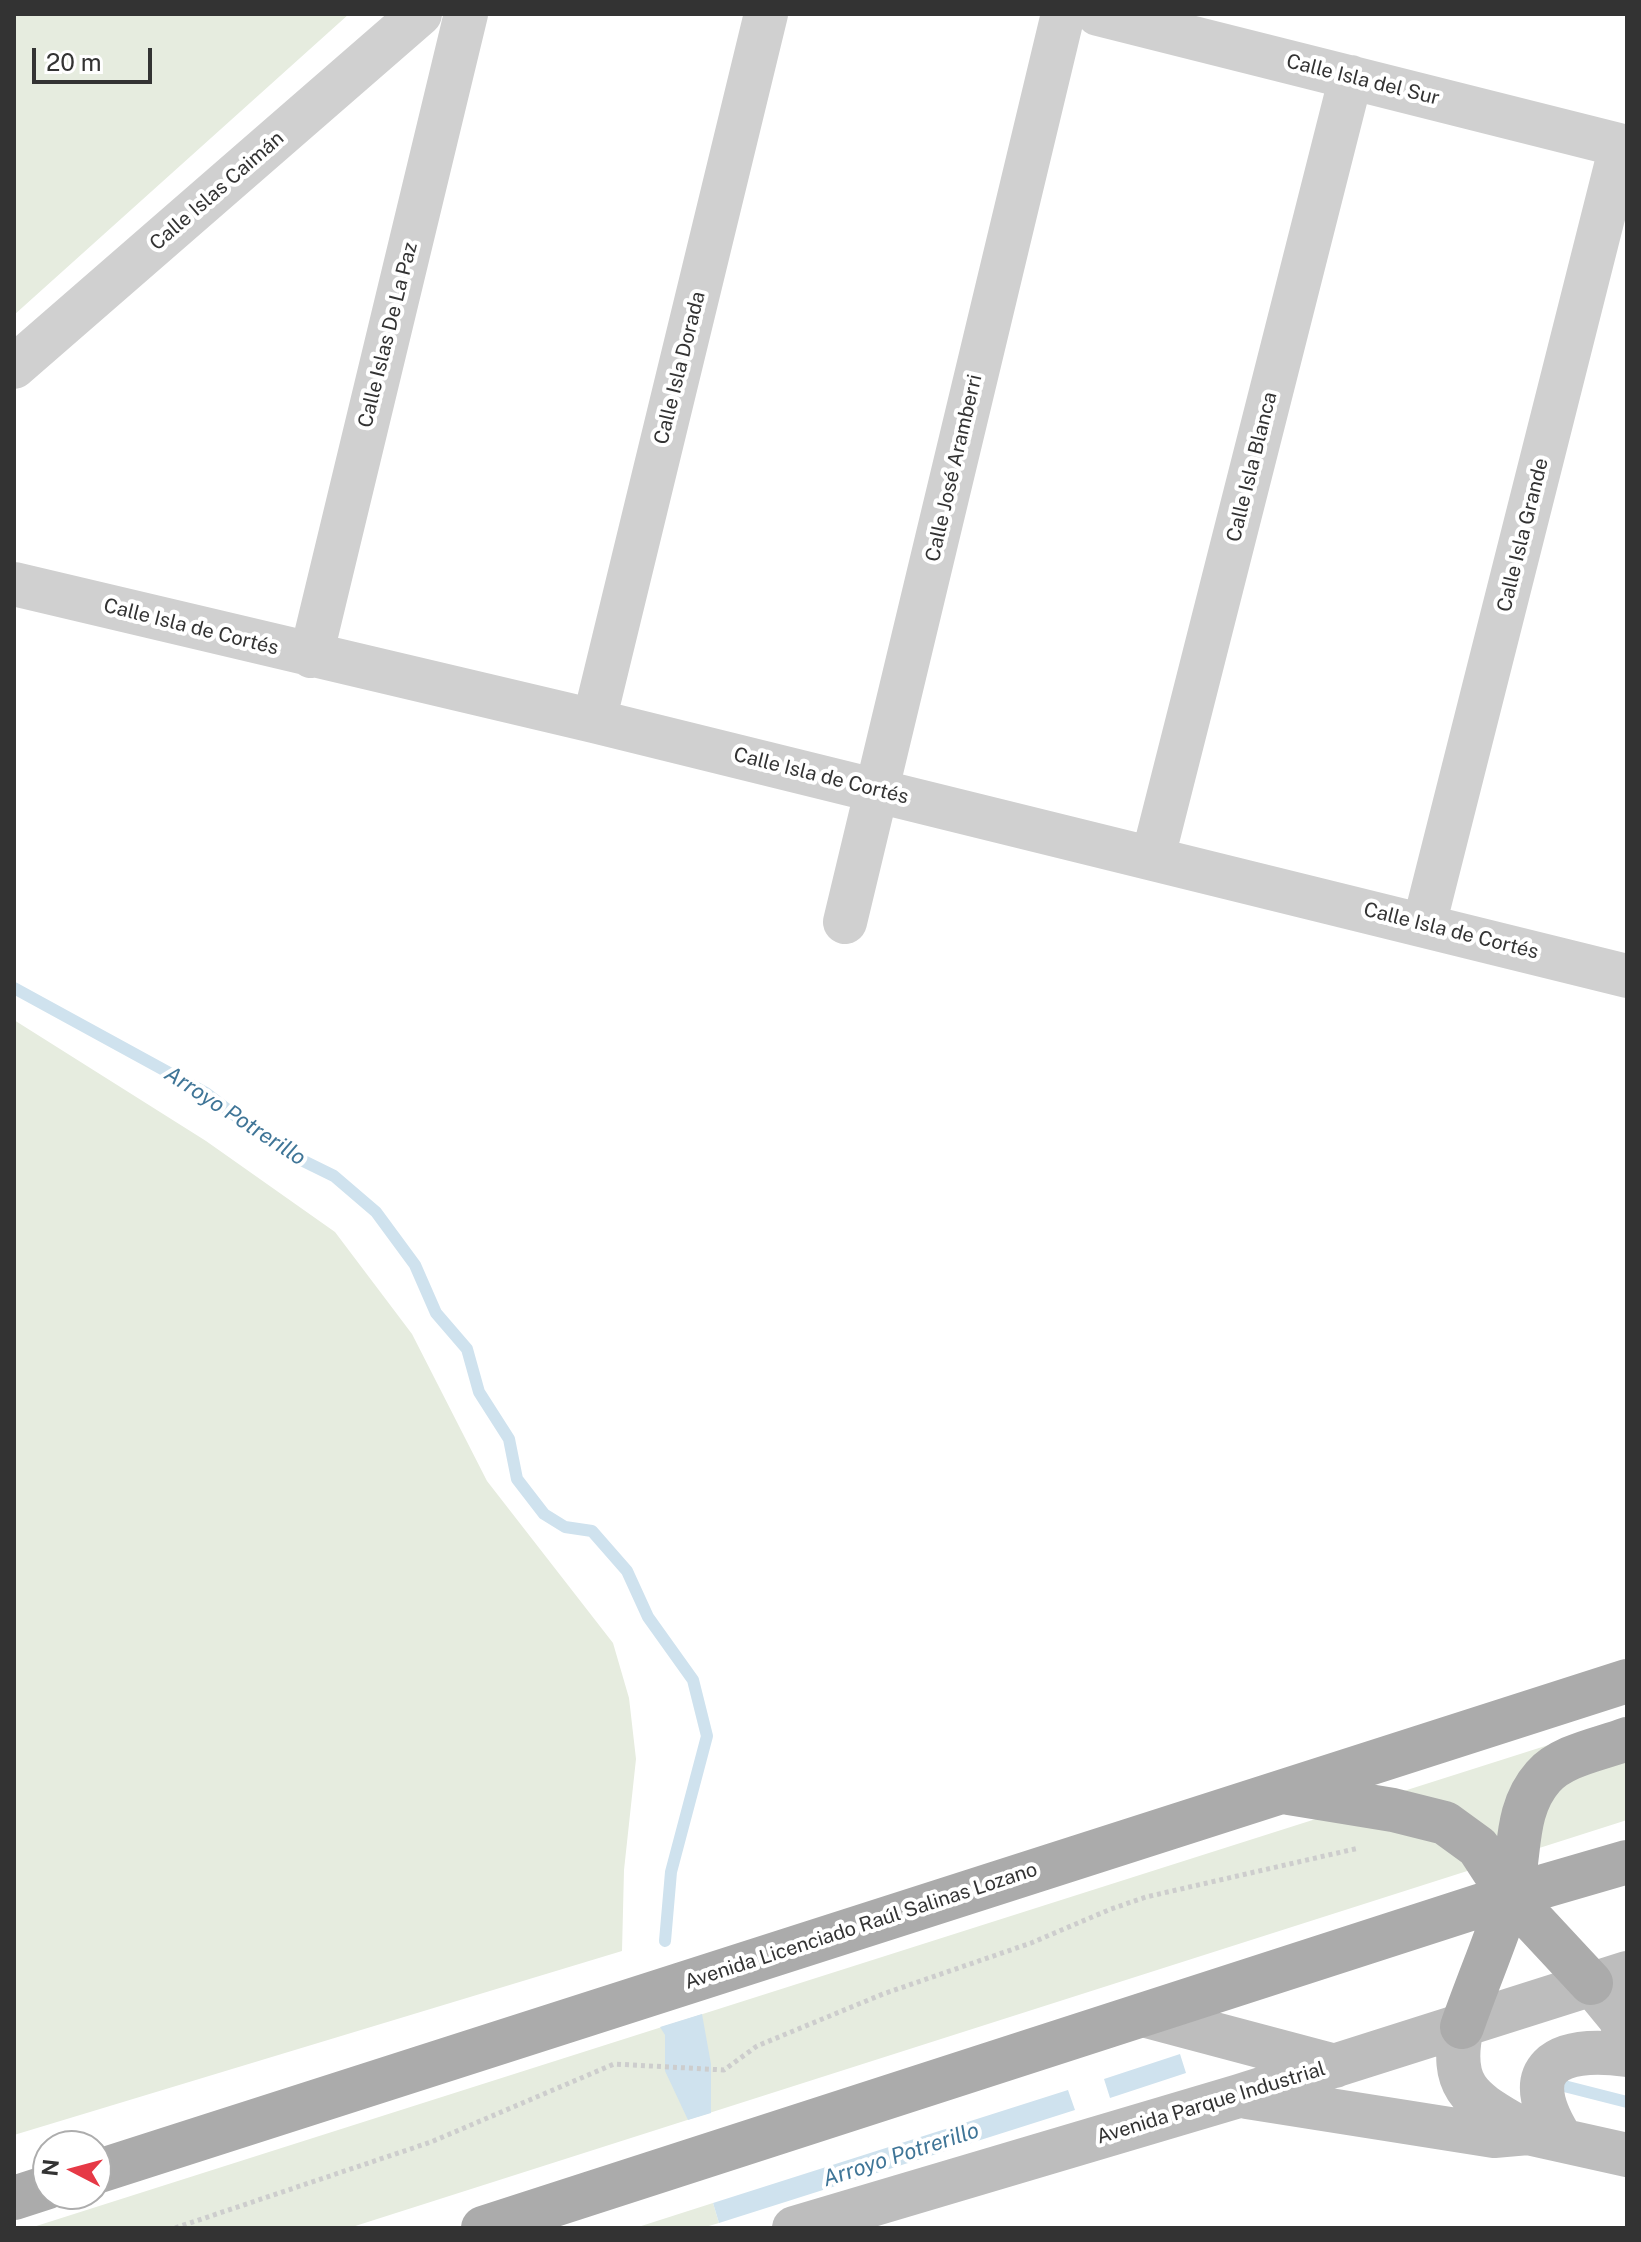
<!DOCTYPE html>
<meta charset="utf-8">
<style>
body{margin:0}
#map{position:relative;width:1641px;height:2242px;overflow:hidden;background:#fff;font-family:"Public Sans",sans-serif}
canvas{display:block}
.frame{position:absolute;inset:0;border:16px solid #333;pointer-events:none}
.north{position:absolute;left:32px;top:2130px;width:80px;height:80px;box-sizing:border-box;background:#fff;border:2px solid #adadad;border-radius:50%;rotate:276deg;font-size:22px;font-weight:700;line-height:32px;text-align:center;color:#333}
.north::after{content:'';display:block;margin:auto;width:28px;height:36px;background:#e63946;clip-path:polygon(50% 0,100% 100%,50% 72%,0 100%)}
.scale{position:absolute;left:32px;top:48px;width:120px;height:36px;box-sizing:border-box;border:4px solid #333;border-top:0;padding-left:10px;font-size:24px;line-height:28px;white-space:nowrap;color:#333;-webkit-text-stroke:6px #fff;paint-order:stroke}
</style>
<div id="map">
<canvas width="1641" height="2242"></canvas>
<div class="frame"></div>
<div class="north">N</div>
<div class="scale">20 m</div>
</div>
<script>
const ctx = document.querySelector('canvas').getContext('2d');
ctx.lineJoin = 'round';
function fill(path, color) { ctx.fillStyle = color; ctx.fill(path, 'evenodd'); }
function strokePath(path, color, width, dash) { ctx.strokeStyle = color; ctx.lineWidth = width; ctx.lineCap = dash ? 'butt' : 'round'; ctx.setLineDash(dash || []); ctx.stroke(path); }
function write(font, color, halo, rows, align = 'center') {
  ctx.font = font + ' "Public Sans",sans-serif'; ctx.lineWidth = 8; ctx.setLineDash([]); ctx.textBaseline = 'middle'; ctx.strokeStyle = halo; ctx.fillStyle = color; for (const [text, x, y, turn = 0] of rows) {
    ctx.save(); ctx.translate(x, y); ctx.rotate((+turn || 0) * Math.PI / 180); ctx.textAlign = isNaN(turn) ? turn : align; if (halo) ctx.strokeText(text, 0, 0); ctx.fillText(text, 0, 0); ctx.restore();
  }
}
fill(new Path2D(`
 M14 14H349L14 315Z
 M14 1020 206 1141 335 1232 412 1334 487 1481 613 1643 629 1698 636 1759 624 1870 622 1951 14 2135Z
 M1627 1720V1820L349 2228H30Z
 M713 2203 719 2223 702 2228H635Z`), '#e6ecdf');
fill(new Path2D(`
 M702 2014 711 2064V2113L688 2120 665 2071V2035L660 2027Z
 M1180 2054 1186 2073 1110 2098 1104 2079Z
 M1068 2090 1075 2110 719 2223 713 2203Z`), '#cfe2ee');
strokePath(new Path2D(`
 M14 988 206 1093 277 1148 334 1176 376 1212 415 1265 436 1313 467 1349 479 1392 509 1439 517 1479 544 1514 565 1527 592 1531 627 1571 648 1617 693 1680 707 1736 671 1872 665 1941
 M1564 2086 1627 2102`), '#cfe2ee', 12);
strokePath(new Path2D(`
 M175 2228 431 2142 614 2064 724 2070 757 2046 883 1994 1031 1943 1111 1909 1146 1897 1359 1848`), '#cdcdcd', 5, [4, 4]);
strokePath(new Path2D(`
 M1098 14 1627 147
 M14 367 420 14
 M14 584 594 721 1627 976
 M311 656 466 14
 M594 721 766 14
 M1153 857 1351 77
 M845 922 1063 14
 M1424 925 1621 146`), '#d0d0d0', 44);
strokePath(new Path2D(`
 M1591 1983 1619 2017 1627 2033
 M1143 2015 1335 2066
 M1462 2027C1447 2094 1478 2102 1528 2133
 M1247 2097 1494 2136 1528 2133 1627 2155
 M1562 2140C1516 2068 1555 2045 1627 2055
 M794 2228 1239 2096 1627 1973`), '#bdbdbd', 44);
strokePath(new Path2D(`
 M1289 1793 1393 1810 1445 1823 1478 1847 1510 1896 1591 1983
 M1462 2027C1477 1984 1495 1942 1509 1899 1522 1859 1512 1812 1543 1777 1562 1755 1601 1749 1627 1739
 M96 2172 1627 1681
 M14 2198 48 2187
 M483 2228 1510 1896 1627 1862`), '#ababab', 44);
write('20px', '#333', '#fff', [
 ["Calle Isla del Sur",1363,80,14],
 ["Calle Islas Caimán",217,191,-41],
 ["Calle Islas De La Paz",388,335,-76],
 ["Calle Isla Dorada",680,368,-76],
 ["Calle Isla Blanca",1252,467,-76],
 ["Calle José Aramberri",954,468,-77],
 ["Calle Isla Grande",1523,535,-76],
 ["Calle Isla de Cortés",191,627,14],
 ["Calle Isla de Cortés",821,776,14],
 ["Calle Isla de Cortés",1451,931,14],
 ["Avenida Licenciado Raúl Salinas Lozano",861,1926,-18],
 ["Avenida Parque Industrial",1211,2103,-17]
]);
write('italic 22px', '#3f7597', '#fff', [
 ["Arroyo Potrerillo",235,1116,33],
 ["Arroyo Potrerillo",901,2155,-18]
]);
</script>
